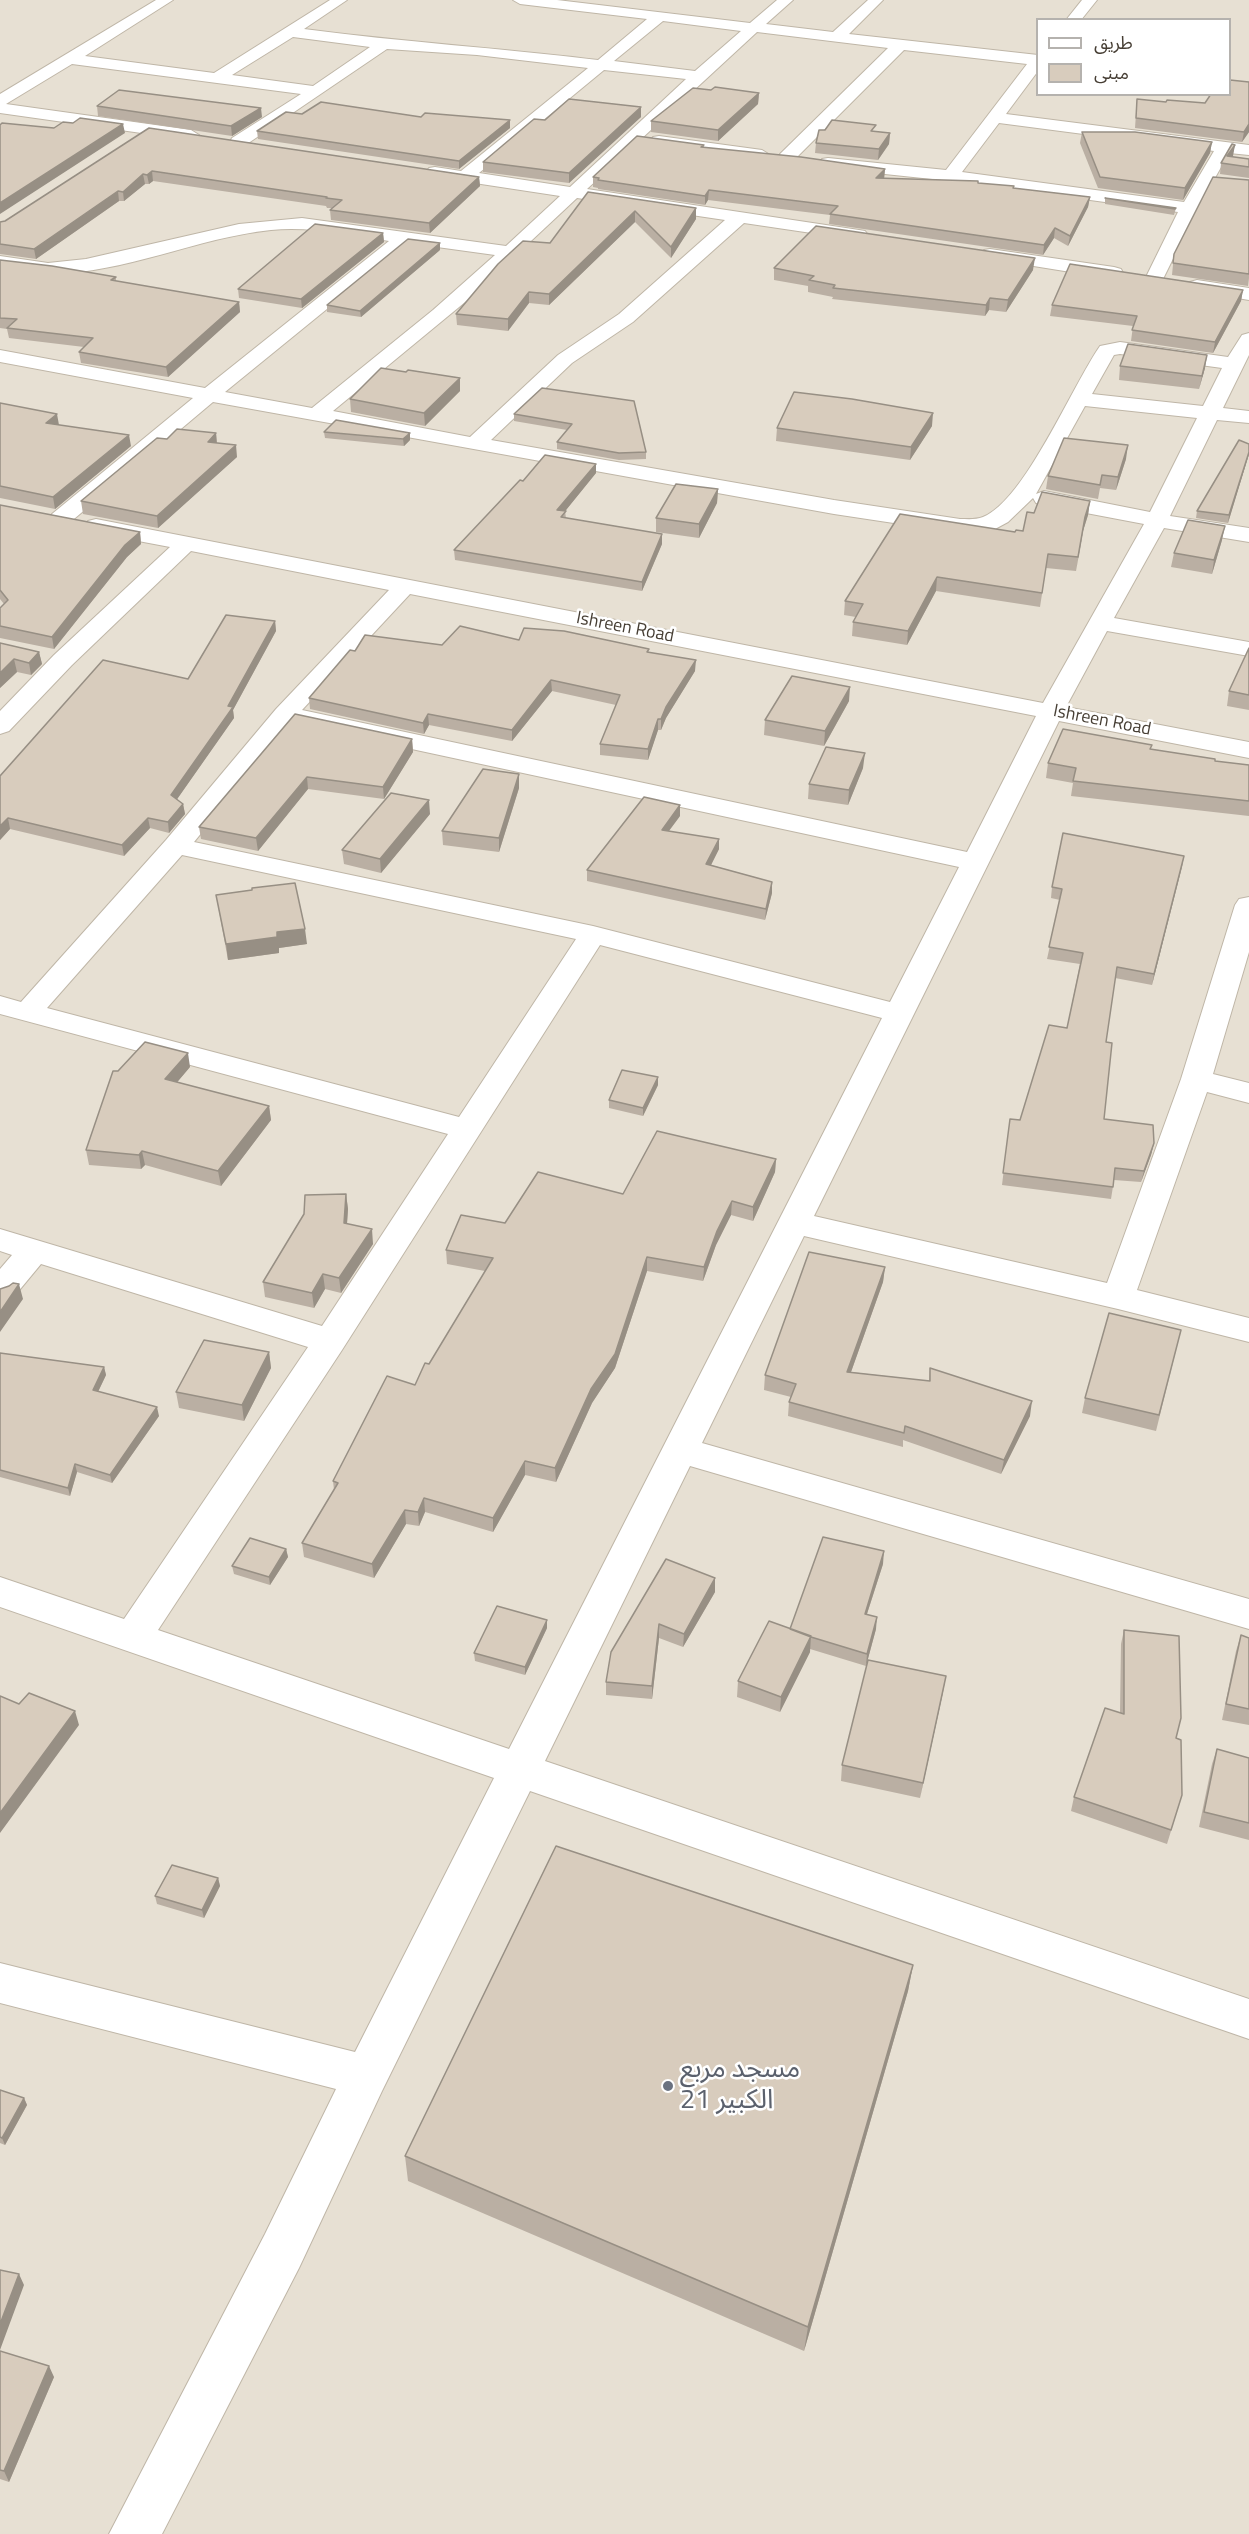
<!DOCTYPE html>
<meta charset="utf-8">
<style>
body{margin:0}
#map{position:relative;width:1249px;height:2534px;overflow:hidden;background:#f3eee5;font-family:"Titillium Web","Noto Sans Arabic",sans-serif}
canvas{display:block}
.legend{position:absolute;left:1036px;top:18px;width:195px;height:78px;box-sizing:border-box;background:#fff;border:2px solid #b5b2ae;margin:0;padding:8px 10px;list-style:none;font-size:18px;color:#463e34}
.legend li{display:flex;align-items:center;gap:12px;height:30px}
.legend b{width:30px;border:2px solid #b5b2ae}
</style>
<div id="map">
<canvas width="1249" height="2534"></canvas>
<ul class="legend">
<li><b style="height:8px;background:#fff"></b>طريق</li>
<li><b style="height:16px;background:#d8ccbd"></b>مبنى</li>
</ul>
</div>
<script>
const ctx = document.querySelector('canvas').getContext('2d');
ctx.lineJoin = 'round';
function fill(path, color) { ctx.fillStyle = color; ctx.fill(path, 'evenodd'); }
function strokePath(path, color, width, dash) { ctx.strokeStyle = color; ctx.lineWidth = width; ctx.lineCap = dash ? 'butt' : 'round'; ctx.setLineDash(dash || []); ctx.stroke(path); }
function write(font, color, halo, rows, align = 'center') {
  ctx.font = font + ' "Titillium Web","Noto Sans Arabic",sans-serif'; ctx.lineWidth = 5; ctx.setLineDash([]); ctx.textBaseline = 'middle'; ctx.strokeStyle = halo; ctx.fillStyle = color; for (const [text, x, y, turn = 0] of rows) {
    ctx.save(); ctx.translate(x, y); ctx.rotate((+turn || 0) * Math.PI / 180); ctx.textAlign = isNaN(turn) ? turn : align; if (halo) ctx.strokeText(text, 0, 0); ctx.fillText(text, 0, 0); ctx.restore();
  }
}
fill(new Path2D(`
 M0 0H1249V2534H0ZM1038 20H1230V94H1038Z`), '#e7e0d3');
const minor = new Path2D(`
 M156 0H173L85 56 214 73 330 0H347L304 29C402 42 500 48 598 60L647 19 520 4 513 0H557L750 23 777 0H793L766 24 833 32 868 0H883L849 34 1038 55V71L1006 114 1249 145V155L1229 153 1198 208 1163 279 1161 283H1147L1145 279 1178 212 951 181 828 168 822 167 820 163 822 159 828 158 946 170 1027 64 904 50 792 162H780L778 158 780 154 888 48 757 32 587 189 859 230 865 231 868 235 865 239 859 240 744 223 633 322 572 363 491 440 834 500 960 519C967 519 976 520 983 517 1025 500 1072 386 1100 346L1120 342 1228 357 1242 335 1249 333V355L1223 408 1249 411V423L1217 420 1170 516 1249 528V542L1164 528 1114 618 1249 642V656L1107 631 1066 707 1249 742V758L1059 721 814 1216 1107 1283 1181 1079 1235 905 1239 899 1249 897V952L1213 1074 1249 1083V1103L1207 1092 1137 1290 1249 1318V1342L1118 1309 804 1236 702 1443 1249 1599V1629L690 1466 545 1761 1249 1999V2039L530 1791 382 2091 299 2268 162 2534H109L265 2234 336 2089 0 2003V1963L355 2052 494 1778 0 1607V1577L124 1619 308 1347 41 1264 12 1299 0 1303V1269L12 1255 0 1251V1229L322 1326 448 1134 0 1014V996L21 1002 166 840 276 709 389 590 191 551 72 665 9 731 0 734V711L54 655 170 547 96 533 88 531 85 526 88 521 96 519 1043 703 1144 524 1044 505 1036 503 1033 498 1008 522 995 529 960 533 834 514 213 402 68 524 60 526 52 524 49 519 52 514 193 398 0 362V350L205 388 389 241C350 235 310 226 271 230 196 238 126 273 50 274 33 274 17 270 0 268V256L48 263 86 259 239 224 302 218 506 246 560 196 435 177 429 176 426 172 429 168 435 167 461 171 588 68 477 55 387 49 244 146 238 147 230 142 232 138 301 94 72 64 6 104 191 130 199 135 191 140 0 113V94ZM663 21 741 31 695 71 614 61ZM293 37 370 47 313 86 232 75ZM604 70 686 79 570 187 479 173ZM999 123 1214 151 1184 202 962 172ZM577 198 725 220 619 314 558 355 470 437 333 411 470 298ZM408 243 495 255 433 310 312 408 225 392ZM1120 354 1222 368 1203 406 1092 394 1114 355ZM1085 406 1197 418 1150 512 1044 491 1036 494ZM410 594 1036 716 967 852 302 710ZM291 723 959 867 890 1002 593 926 194 842ZM182 855 576 939 459 1117 47 1008ZM600 945 882 1018 509 1749 158 1630 342 1350Z
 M1082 0H1097L1081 20H1066Z
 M659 136 762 150 770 155 762 160 653 145 651 141 653 137Z
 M990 249 1114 267 1121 269 1123 273 1121 277 1114 279 984 258 981 254 984 250Z
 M1197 280 1249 288V300L1190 290 1188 286 1190 282Z`);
strokePath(minor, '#bfb6a7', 2);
fill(minor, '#fff');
fill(new Path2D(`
 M1231 81 1249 82V132L1242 142 1135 128 1137 99 1166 102 1205 103Z
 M711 90 759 93 758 104 718 141 651 132V121Z
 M97 106 262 117 232 136 98 116Z
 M302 114 421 117 510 128 459 169 258 139 257 131Z
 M641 117 569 183 483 172V162L545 120Z
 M149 128 479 177 480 186 430 233 331 220 330 210 332 208H327L326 206 153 181 149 184H145L124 201H119L36 259 0 254V222L5 221Z
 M876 132 890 133 889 144 878 160 815 153 816 143Z
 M1082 132 1212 142 1210 153 1183 200 1098 188 1080 143Z
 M704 145V147L885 169 884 179 978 183 1014 188 1090 197 1088 207 1068 246 1054 238 1043 255 829 224 830 215 708 200 705 205 598 189V188L593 187V177Z
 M1235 145 1232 157 1249 159V178L1220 174 1221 163Z
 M1249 180V278L1248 286 1172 275 1174 254Z
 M588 192 696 219 671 258 635 222 549 305 529 303 508 331 457 325 456 314 550 243Z
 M1105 198 1176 208 1174 215 1105 204Z
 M383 233 384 242 302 308 239 298 238 289Z
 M440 250 361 317 327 312V305Z
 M0 260 116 277V281L239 302 240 312 168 377 81 363 79 352 84 347 9 338 7 329 0 328Z
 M774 268 1033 270 1006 312 989 310 985 316 832 299 833 297 808 292V286L774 280Z
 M1243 290 1241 301 1213 353 1131 341 1133 326 1050 316 1052 305Z
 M1120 366 1205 368 1199 389 1119 380Z
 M406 372 460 378V391L425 426 351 412 350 399Z
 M542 388 646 452V459L619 460 557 449V442L567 430 514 421V414Z
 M0 403 59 425 131 446 55 509 0 498Z
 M932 426 910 460 776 441 777 428Z
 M324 432 410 440 404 446 325 438Z
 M216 433 217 443 237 457 158 528 83 514 81 501 167 439Z
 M1249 444V454L1228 523 1196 518 1197 511Z
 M1126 459 1116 490 1100 488 1098 499 1046 489 1048 476Z
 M596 464V473L565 511 566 518 662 544 642 591 455 560 454 550 523 481Z
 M718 489 717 503 699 538 656 532V518Z
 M1090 501 1088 515 1083 531 1076 571 1046 568 1040 607 936 591 907 645 852 636 853 622 856 617 844 615 845 601 1015 532 1023 531 1034 513Z
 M0 505 140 532 141 544 127 557 54 649 0 638V608L4 604 0 599Z
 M1222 540 1212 574 1171 567 1174 553Z
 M275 621 276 631 233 710 234 718 177 799 183 804 185 814 169 833 150 828 124 856 10 829 0 840V776L188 679Z
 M519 640 649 652 695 671 666 718 661 730H658L648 760 600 755V744L616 705 552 691 512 741 429 725 424 734 310 709 309 698 355 651Z
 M0 643 39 652 42 664 31 675 17 672 0 688Z
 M1249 648V710L1227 706 1229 691Z
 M849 701 824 746 764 735 765 720Z
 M295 714 412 739 413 752 384 799 308 789 258 851 201 839 199 827Z
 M1151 749 1215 761 1249 765V816L1071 796 1073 783 1046 778 1048 763Z
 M863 768 848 805 808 799 809 784Z
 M519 774V788L499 852 443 845 442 831Z
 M430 814 381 873 344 864 342 850Z
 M680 816 669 831 719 849 711 865 772 882V893L765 920 587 881V870Z
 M1184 856 1152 985 1115 978 1106 1042 1104 1119 1154 1143 1151 1155 1141 1182 1114 1180 1111 1199 1002 1185 1010 1119 1020 1120 1067 1028 1080 964 1047 959 1060 900 1051 898 1052 887Z
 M252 890 307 944 279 948V953L228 960 216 895Z
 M190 1067 177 1082 269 1106 271 1120 221 1186 145 1165 141 1169 89 1165 86 1150Z
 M658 1085 643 1116 609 1108V1100Z
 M776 1159 775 1172 753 1221 731 1215 716 1245 703 1281 647 1271 615 1368 592 1403 556 1482 525 1475 493 1532 425 1512 419 1526 406 1524 374 1578 304 1557 302 1543 334 1490 333 1481 415 1385 429 1364 485 1271 447 1264 446 1250 505 1223Z
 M346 1194 348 1209 347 1223 373 1244 341 1293 325 1289 314 1308 265 1297 263 1282Z
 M885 1267 883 1282 851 1372 929 1381 930 1368 1030 1416 1001 1474 903 1440V1447L788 1416 789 1402 791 1397 764 1390 765 1375Z
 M1181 1330 1156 1431 1082 1413 1085 1398Z
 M269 1352 271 1368 244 1421 179 1408 176 1392Z
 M0 1353 104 1367 106 1375 98 1392 159 1416 112 1483 77 1472 70 1496 0 1477Z
 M286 1549 288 1557 270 1585 234 1574 232 1566Z
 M883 1564 867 1614 876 1629 866 1666 810 1649V1652L780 1712 737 1697 738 1681 790 1629Z
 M715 1578V1592L683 1647 659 1638 652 1699 606 1695V1682L611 1652Z
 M547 1628 525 1675 475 1661 474 1653Z
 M1124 1630 1176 1738 1182 1795 1167 1844 1071 1811 1074 1797 1120 1713 1121 1644Z
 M1241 1635 1249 1638V1725L1222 1720 1236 1651Z
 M943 1692 920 1798 841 1781 842 1765Z
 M1217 1749 1249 1758V1840L1199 1827 1212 1764Z
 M218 1878 220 1886 204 1918 157 1904 155 1896Z
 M913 1965 908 1991 804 2351 408 2181 405 2156Z
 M0 2090 24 2098 27 2105 5 2145 0 2143Z
 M0 2351 54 2377 9 2482 0 2479Z`), '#baafa3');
fill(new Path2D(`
 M759 93 758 104 718 141V130Z
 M641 107V117L569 183V173Z
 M261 108 262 117 232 136 231 126Z
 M510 120V128L459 169V161Z
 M123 124 125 133 0 214V203Z
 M1249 124V132L1242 142 1244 132Z
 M890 133 889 144 878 160 879 149Z
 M1212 142 1210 153 1183 200 1185 188Z
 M1235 145 1233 156 1227 164V156Z
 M885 169 884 179 876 178Z
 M152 171 153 181 149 184 147 175Z
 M143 174 145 184 124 201 123 192Z
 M479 177 480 186 430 233 429 223Z
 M709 190 708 200 705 205V196Z
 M118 191 119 201 36 259 34 249Z
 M1090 197 1088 207 1068 246 1070 236Z
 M696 208V219L671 258V247Z
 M635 211V222L549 305V294Z
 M1055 228 1054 238 1043 255 1044 245Z
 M383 233 384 242 302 308 301 299Z
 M440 243V250L361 317 360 311Z
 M1035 258 1033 270 1006 312 1008 300Z
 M1243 290 1241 301 1213 353 1215 342Z
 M529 292V303L508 331V319Z
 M990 298 989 310 985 316 986 305Z
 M239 302 240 312 168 377 166 367Z
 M1207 355 1205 368 1199 389 1202 376Z
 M460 378V391L425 426 424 413Z
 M933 413 932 426 910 460 911 447Z
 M57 414 59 425 46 423Z
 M216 433 217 446 208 442Z
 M410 433V440L404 446 403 439Z
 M129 435 131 446 55 509 53 497Z
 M236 445 237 457 158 528 157 516Z
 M1128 445 1126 459 1116 490 1118 477Z
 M1249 452V454L1228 523 1229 515Z
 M596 464V473L558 520 557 510Z
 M718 489 717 503 699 538V524Z
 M1090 501 1088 515 1083 531 1076 571 1085 517Z
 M1225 526 1222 540 1212 574 1214 560Z
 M140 532 141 544 127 557 54 649 52 637 125 545Z
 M662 534V544L642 591V582Z
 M937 577 936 591 907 645 908 631Z
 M275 621 276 631 233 710 234 718 173 805 171 795 228 706Z
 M39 652 42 664 31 675 29 663Z
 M14 659 17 672 0 688V673Z
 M696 660 695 671 666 718 661 730V719L666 707Z
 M551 680 552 691 512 741V730Z
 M850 687 849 701 824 746 825 731Z
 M428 714 429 725 424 734 423 723Z
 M658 719V730L648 760V749Z
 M412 739 413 752 384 799 383 787Z
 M865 753 863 768 848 805 849 790Z
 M519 774V788L499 852V838Z
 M307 777 308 789 258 851 256 838Z
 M429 800 430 814 381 873 380 859Z
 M183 804 185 814 169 833 168 822Z
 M680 805V816L662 840V830Z
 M8 818 10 829 0 840V826Z
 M148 818 150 828 124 856 122 845Z
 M719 839V849L706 875V864Z
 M1184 856 1182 867 1152 985 1154 974Z
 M772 882V893L765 920 766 909Z
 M305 929 307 944 279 948V953L228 960 226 944 277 932Z
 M188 1053 190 1067 168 1093 165 1079Z
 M658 1077V1085L643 1116V1108Z
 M269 1106 271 1120 221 1186 218 1171Z
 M1154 1143 1151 1155 1141 1182 1144 1171Z
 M142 1151 145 1165 141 1169 139 1155Z
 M776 1159 775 1172 753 1221V1207Z
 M346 1194 348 1209 346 1238 344 1223Z
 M732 1201 731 1215 716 1245 703 1281 704 1267 717 1231Z
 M372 1229 373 1244 341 1293 339 1278Z
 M647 1257V1271L615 1368 592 1403 556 1482 555 1468Z
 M885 1267 883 1282 846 1386 847 1372Z
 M323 1274 325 1289 314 1308 312 1293Z
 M19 1284 23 1299 0 1332V1312Z
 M269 1352 271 1368 244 1421 242 1405Z
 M104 1367 106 1375 95 1398 93 1390Z
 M1032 1401 1030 1416 1001 1474 1004 1460Z
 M157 1407 159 1416 112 1483 110 1475Z
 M525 1461V1475L493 1532V1518Z
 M75 1464 77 1472 70 1496 68 1488Z
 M424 1498 425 1512 419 1526 418 1512Z
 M405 1510 406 1524 374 1578 372 1564Z
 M286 1549 288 1557 270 1585 269 1577Z
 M884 1551 883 1564 863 1626 865 1614Z
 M715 1578V1592L683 1647 684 1634Z
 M877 1617 876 1629 866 1666 867 1654Z
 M547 1620V1628L525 1675V1667Z
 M659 1624V1638L652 1699V1686Z
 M811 1636 810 1652 780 1712 781 1697Z
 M946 1676 943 1692 920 1798 923 1783Z
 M75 1711 79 1725 0 1833V1813Z
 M218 1878 220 1886 204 1918 202 1910Z
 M913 1965 908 1991 804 2351 808 2327Z
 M24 2098 27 2105 5 2145 2 2138Z
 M19 2274 24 2285 0 2350V2324Z
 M49 2366 54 2377 9 2482 4 2471Z`), '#978f84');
const building = new Path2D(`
 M1230 80 1249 82V124L1244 132 1136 118 1137 99 1166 102 1167 100 1205 103 1211 94H1230Z
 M715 87 759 93 718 130 651 121 693 88 711 90Z
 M119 90 261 108 231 126 97 106Z
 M569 99 641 107 569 173 483 162 534 119 545 120Z
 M321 102 421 117 425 113 510 120 459 161 257 131 286 112 302 114Z
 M80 118 123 124 0 203V125L2 123 54 128 63 122 73 123Z
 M832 120 876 125 871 131 890 133 879 149 816 143 819 130H825Z
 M149 128 479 177 429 223 330 210 342 200 326 198 327 197 152 171 147 175 143 174 123 192 118 191 34 249 0 244V222L5 221Z
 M1082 132H1135L1212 142 1185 188 1100 177Z
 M637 136 704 145 701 147 801 157 885 169 876 178 978 181V183L1014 186 1013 188 1090 197 1070 236 1055 228 1044 245 830 214 838 206 709 190 705 196 598 180 599 178 593 177Z
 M1232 144 1235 145 1227 156 1249 159V167L1221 163Z
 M1213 177 1249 180V274L1173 263 1174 254Z
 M588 192 696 208 671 247 635 211 549 294 529 292 508 319 456 314 498 264 523 241 550 243Z
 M1105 198 1176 208 1175 209Z
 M315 224 383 233 301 299 238 289Z
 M816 226 1035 258 1008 300 990 298 986 305 833 288 835 285 809 280 814 276 774 268Z
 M408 239 440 243 360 311 327 305Z
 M0 260 52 266 116 277 111 280 239 302 166 367 79 352 93 338 7 328 17 319 0 318Z
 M1070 264 1243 290 1215 342 1132 330 1137 316 1052 305Z
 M1128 344 1207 355 1202 376 1120 366Z
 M381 368 406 372 408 370 460 378 424 413 350 399Z
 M542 388 634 401 646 452 619 453 557 442 572 424 514 414Z
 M794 392 852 399 933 413 911 447 777 428Z
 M0 403 57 414 46 423 129 435 53 497 0 486Z
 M336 420 410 433 403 439 324 432Z
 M177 429 216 433 208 442 236 445 157 516 81 501 157 438 167 439Z
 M1064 438 1128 445 1118 477 1102 475 1100 485 1048 476Z
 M1239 440 1249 444V452L1229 515 1197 511Z
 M545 455 596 464 557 510 566 511 561 517 662 534 642 582 454 550 520 480 523 481Z
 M676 484 718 489 699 524 656 518Z
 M1042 492 1090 501 1085 517 1078 557 1048 554 1042 593 937 577 908 631 853 622 863 604 845 601 900 514 1015 532 1016 530 1023 531 1027 512 1034 513Z
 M0 505 140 532 125 545 52 637 0 626V608L8 600 0 590Z
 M1188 520 1225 526 1214 560 1174 553Z
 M226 615 275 621 228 706 233 707 171 795 183 804 168 822 148 818 122 845 8 818 0 826V776L103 660 188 679Z
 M460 626 519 640 524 628 564 631 649 649 647 652 696 660 666 707 661 719H658L648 749 600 744 620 695 551 680 512 730 428 714 423 723 309 698 350 650 355 651 365 635 442 645Z
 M0 643 39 652 29 663 14 659 0 673Z
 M1249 648V695L1229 691Z
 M792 676 850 687 825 731 765 720Z
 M295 714 412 739 383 787 307 777 256 838 199 827Z
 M1063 729 1152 745 1150 749 1215 759V761L1249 765V801L1073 781 1076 768 1048 763Z
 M826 747 865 753 849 790 809 784Z
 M483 769 519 774 499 838 442 831Z
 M391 793 429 800 380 859 342 850Z
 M644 797 680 805 662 830 719 839 706 864 772 882 766 909 587 870Z
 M1063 833 1184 856 1154 974 1117 967 1106 1042 1112 1043 1104 1119 1153 1125 1154 1143 1144 1171 1115 1168 1113 1187 1003 1173 1010 1119 1020 1120 1049 1025 1067 1028 1083 953 1049 947 1062 889 1052 887Z
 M295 883 305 929 277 932V937L226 944 216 895 252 890V888Z
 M145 1042 188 1053 165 1079 269 1106 218 1171 142 1151 139 1155 86 1150 113 1071H118Z
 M622 1070 658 1077 643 1108 609 1100Z
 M657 1131 776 1159 753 1207 732 1201 717 1231 704 1267 647 1257 615 1354 591 1389 555 1468 525 1461 493 1518 424 1498 418 1512 405 1510 372 1564 302 1543 338 1483 333 1481 387 1376 415 1385 425 1363 429 1364 493 1258 446 1250 461 1215 505 1223 538 1172 623 1194Z
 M346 1194 344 1223 372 1229 339 1278 323 1274 312 1293 263 1282 304 1214 305 1195Z
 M809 1252 885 1267 847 1372 930 1381V1368L1032 1401 1004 1460 905 1426 904 1433 789 1402 796 1384 765 1375Z
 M13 1283 19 1284 0 1312V1289L9 1286Z
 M1109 1313 1181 1330 1159 1415 1085 1398Z
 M204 1340 269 1352 242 1405 176 1392Z
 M0 1353 104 1367 93 1390 157 1407 110 1475 75 1464 68 1488 0 1470Z
 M823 1537 884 1551 865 1614 877 1617 867 1654 811 1637 790 1629Z
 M250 1538 286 1549 269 1577 232 1566Z
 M666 1559 715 1578 684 1634 659 1624 652 1686 606 1682 611 1652Z
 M497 1606 547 1620 525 1667 474 1653Z
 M769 1621 811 1636 781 1697 738 1681Z
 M1124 1630 1179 1636 1181 1718 1176 1738 1181 1740 1182 1795 1171 1830 1074 1797 1105 1708 1124 1714Z
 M1241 1635 1249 1638V1709L1226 1704Z
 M868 1660 946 1676 923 1783 842 1765Z
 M29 1693 75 1711 0 1813V1696L19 1704Z
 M1217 1749 1249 1758V1823L1204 1812Z
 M556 1846 913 1965 808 2327 405 2156Z
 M172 1865 218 1878 202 1910 155 1896Z
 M0 2090 24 2098 2 2138 0 2137Z
 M0 2270 19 2274 0 2324Z
 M0 2351 49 2366 4 2471 0 2470Z`);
fill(building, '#d8ccbd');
strokePath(building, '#978f84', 1.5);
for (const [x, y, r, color] of [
 [668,2086,6,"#6b7280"]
]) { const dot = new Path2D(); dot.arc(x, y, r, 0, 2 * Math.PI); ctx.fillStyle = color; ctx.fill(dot); strokePath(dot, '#fff', 2); }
write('18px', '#463e34', '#fff', [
 ["Ishreen Road",625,628,11],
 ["Ishreen Road",1102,721,11]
]);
write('27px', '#5b616d', '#fff', [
 ["مسجد مربع",680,2070],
 ["21 الكبير",680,2101]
], 'left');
</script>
